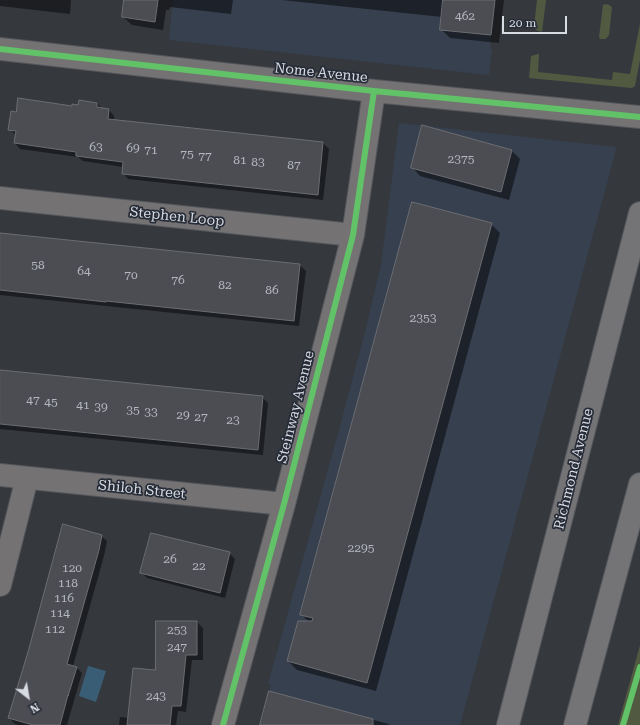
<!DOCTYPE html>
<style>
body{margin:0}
#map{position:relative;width:640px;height:725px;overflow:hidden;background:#35393e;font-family:"Roboto Serif",serif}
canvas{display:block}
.north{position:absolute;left:8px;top:677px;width:40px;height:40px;-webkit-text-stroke:3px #272d38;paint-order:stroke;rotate:149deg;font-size:11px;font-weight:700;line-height:16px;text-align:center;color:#d7dbe2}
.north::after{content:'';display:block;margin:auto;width:14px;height:18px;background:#d7dbe2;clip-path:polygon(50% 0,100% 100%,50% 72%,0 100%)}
.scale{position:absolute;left:502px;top:16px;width:65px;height:18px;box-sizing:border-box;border:2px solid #d7dbe2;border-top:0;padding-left:5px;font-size:12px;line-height:14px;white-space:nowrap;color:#d7dbe2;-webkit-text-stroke:3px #272d38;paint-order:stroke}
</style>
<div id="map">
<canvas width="640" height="725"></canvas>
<div class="north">N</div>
<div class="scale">20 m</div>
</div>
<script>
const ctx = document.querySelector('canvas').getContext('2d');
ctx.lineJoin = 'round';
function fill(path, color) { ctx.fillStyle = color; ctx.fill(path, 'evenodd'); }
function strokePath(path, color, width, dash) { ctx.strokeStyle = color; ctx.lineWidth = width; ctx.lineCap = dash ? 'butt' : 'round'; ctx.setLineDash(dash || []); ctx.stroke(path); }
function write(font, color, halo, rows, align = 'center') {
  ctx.font = font + ' "Roboto Serif",serif'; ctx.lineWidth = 3.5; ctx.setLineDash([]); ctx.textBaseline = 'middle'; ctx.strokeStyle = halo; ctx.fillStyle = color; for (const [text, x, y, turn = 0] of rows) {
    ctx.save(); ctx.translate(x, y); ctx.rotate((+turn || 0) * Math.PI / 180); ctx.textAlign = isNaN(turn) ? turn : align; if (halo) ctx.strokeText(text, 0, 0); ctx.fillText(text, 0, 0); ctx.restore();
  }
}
fill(new Path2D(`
 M173 0H495L490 49 492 50 489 75 169 40Z
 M399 123 615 147 616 150 460 725H260L271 685 268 684 339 430 365 332 381 265Z`), '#37404f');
fill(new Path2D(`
 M537 0H546L542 32 536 30 534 27Z
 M606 4 609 5 612 7 609 35 606 39H600L599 37 603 5Z
 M640 24V60L635 86 632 88 529 78 531 56 538 54H539L538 72 612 80 613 72 630 74Z
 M640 645V725H618Z`), '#525941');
fill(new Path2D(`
 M88 666 106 671 96 702 79 696Z`), '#3a5d76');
fill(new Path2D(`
 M0 0H71L70 14 0 6Z
 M125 0H233L231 14 170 7 169 10H166L163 30 132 25 123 17Z
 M282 0H504L499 43 450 38 441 29 442 17Z
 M97 103 103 109 109 110 114 116V120L323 143 329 149 323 200 128 179 123 173V167L83 161 78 157 20 149 15 143 16 135 9 129 17 113 73 107Z
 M512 151 520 159 509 200 420 176 412 167Z
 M491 224 500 233 376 691 297 670 288 661 309 622 301 614Z
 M0 234 300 265 306 271 299 326 0 295Z
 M0 371 262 397 268 403 263 455 0 429Z
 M101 536 107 541 104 556 73 666 76 667 82 673 67 725H18L15 724 9 718Z
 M229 553 235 559 225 598 147 578 142 573Z
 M197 622 203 628V660H192L186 712 178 711 176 725H119L120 717 129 718 156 671Z
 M269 693 389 724V725H261Z`), '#0007');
const building = new Path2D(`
 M124 0H158L155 22 122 17Z
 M443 0H495L491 35 440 30Z
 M18 98 72 106V104L78 105 79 100 97 103V107L109 109 108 119 323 142 318 195 122 174 123 162 76 156V152L14 143 16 131 8 130 11 111 16 112Z
 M422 125 512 150 501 192 411 168Z
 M412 202 492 223 367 683 287 661 298 621H312L313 618 300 615Z
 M0 233 300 264 294 321 106 301V302L0 290Z
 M0 370 263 396 258 450 0 424Z
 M63 524 102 535 99 550 67 664 77 667 68 696V695L60 725H33L8 718 28 652Z
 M151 533 230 552 220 593 140 573Z
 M156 621H197V655H186L181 706H172L170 725H127L133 668 155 670Z
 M269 691 373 719V725H260Z`);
fill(building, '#4c4d53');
strokePath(building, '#6b6d71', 1);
const minor = new Path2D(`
 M0 49 374 91 640 117
 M0 198 353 235
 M0 475 284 504
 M0 585 27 478
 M223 725 284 504 353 235 374 91`);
const major = new Path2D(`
 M508 725 640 213
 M575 725 640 484`);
strokePath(minor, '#53565b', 24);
strokePath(major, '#53565b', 24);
strokePath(minor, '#747273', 22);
strokePath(major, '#747375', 22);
strokePath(new Path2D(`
 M0 49 374 91 640 117
 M223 725 284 504 353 235 374 91
 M623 725 640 667`), '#61c268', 6);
write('12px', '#b4b8be', null, [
 ["462",465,16],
 ["63",96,147],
 ["69",133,148],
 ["71",151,150],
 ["75",187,154],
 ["77",205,156],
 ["2375",461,159],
 ["81",240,160],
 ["83",258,162],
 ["87",294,165],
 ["58",38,265],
 ["64",84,271],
 ["70",131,275],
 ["76",178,280],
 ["82",225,285],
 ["86",272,290],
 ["2353",423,318],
 ["47",33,400],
 ["45",51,402],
 ["41",83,405],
 ["39",101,407],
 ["35",133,410],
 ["33",151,412],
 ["29",183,415],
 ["27",201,417],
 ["23",233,420],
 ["2295",361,548],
 ["26",170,559],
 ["22",199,566],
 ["120",72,568],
 ["118",68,583],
 ["116",64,598],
 ["114",60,613],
 ["112",55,629],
 ["253",177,630],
 ["247",177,647],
 ["243",156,696]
]);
write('14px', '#d7dbe2', '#272d38', [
 ["Nome Avenue",321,73,6],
 ["Stephen Loop",177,217,6],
 ["Steinway Avenue",296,407,-76],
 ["Richmond Avenue",574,469,-76],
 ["Shiloh Street",142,490,6]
]);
</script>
